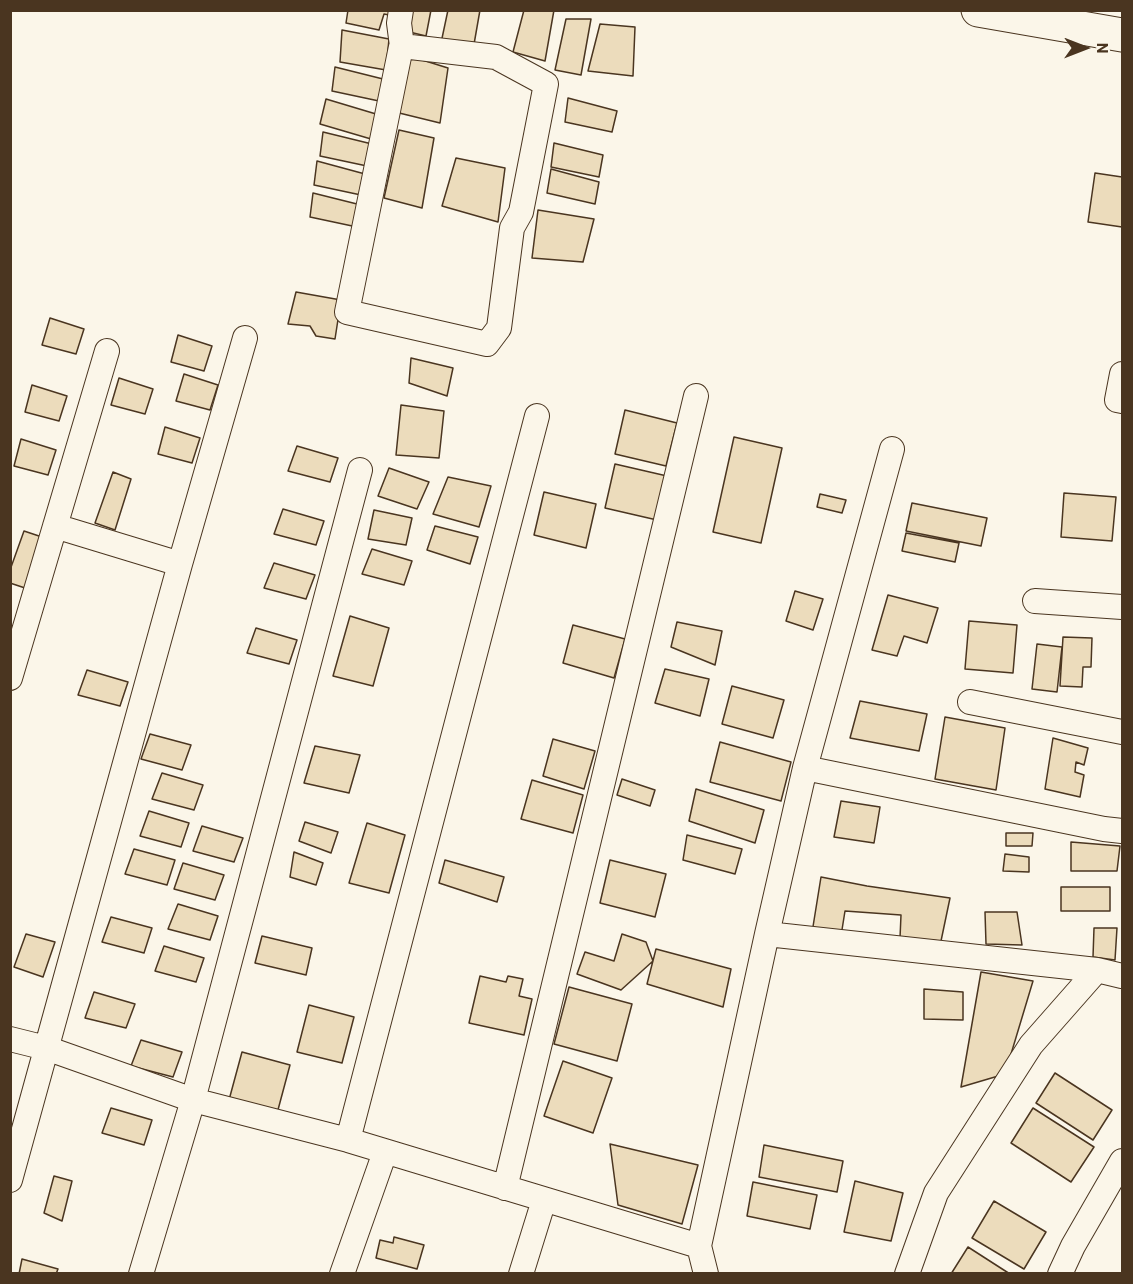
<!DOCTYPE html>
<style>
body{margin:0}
#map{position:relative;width:1133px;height:1284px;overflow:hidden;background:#fbf6e9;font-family:Barlow,sans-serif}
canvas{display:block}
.frame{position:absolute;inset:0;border:12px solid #4a3520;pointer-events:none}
.north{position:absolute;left:1055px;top:18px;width:60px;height:60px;-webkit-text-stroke:4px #fbf6e9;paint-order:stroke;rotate:90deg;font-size:16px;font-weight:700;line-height:24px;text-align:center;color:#4a3520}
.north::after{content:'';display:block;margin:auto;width:21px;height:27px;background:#4a3520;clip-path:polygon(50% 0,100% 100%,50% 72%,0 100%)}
</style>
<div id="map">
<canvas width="1133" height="1284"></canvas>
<div class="frame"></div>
<div class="north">N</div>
</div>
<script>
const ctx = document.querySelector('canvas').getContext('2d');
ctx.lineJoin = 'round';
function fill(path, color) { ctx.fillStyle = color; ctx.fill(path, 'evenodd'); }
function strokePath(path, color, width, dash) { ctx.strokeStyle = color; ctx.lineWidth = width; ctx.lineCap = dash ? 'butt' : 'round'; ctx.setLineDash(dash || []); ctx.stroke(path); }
const building = new Path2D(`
 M348 10H396L394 16 384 14 379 30 346 23Z
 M405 10H431L426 36 401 30Z
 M448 10H480L473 50 441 43Z
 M524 10H554L545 61 513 52Z
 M566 19H591L581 75 555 70Z
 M600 24 635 27 633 76 588 71Z
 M342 30 389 39 386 70 340 62Z
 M403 54 448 68 440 123 391 111Z
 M335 67 383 79 379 101 332 91Z
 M568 98 617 111 612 132 565 122Z
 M326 99 376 114 371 139 320 124Z
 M399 130 434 138 422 208 384 198Z
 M323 132 372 144 367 166 320 156Z
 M554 143 603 155 599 177 551 167Z
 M456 158 505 168 498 222 442 206Z
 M317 161 365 174 361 195 314 185Z
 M551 169 599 182 595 204 547 193Z
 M1095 173 1122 177V227L1088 222Z
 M313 193 361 205 357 227 310 217Z
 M538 210 594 219 583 262 532 258Z
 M296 292 341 300 335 339 316 336 310 326 288 324Z
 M50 318 84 329 76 354 42 345Z
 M178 335 212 346 204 371 171 362Z
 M411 358 453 368 447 396 409 383Z
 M184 374 218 385 210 410 176 401Z
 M119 378 153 389 145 414 111 405Z
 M32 385 67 396 59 421 25 412Z
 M401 405 444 411 439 458 396 455Z
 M625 410 677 423 666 466 615 454Z
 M165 427 200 438 192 463 158 454Z
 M734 437 782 448 761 543 713 532Z
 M21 439 56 450 48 475 14 466Z
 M297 446 338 458 330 482 288 471Z
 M615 464 667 476 657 520 605 508Z
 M389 468 429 482 417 509 378 496Z
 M113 472 131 479 115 530 95 523Z
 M448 477 491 486 479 527 433 514Z
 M544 492 596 504 586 548 534 535Z
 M1064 493 1116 497 1112 541 1061 537Z
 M820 494 846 500 842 513 817 507Z
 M912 503 987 518 981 546 906 531Z
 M283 509 324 521 316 545 274 534Z
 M374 510 412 518 406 545 368 539Z
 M435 526 478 537 470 564 427 550Z
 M24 531 42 537 25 588 10 583V570Z
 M906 533 959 543 955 562 902 551Z
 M372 549 412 561 404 585 362 574Z
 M274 563 315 575 306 599 264 588Z
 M795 591 823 599 813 630 786 621Z
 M888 595 938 608 927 643 904 636 897 656 872 650Z
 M350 616 389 628 373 686 333 676Z
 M969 621 1017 625 1013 673 965 669Z
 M677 622 722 631 715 665 671 647Z
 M573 625 625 639 614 678 563 663Z
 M256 628 297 640 289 664 247 653Z
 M1063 637 1092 638 1091 667H1083L1082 687 1060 686Z
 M1037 644 1062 647 1057 692 1032 689Z
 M665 669 709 679 700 716 655 703Z
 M87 670 128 682 120 706 78 695Z
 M732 686 784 700 773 738 722 724Z
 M860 701 927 714 919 751 850 738Z
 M945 717 1005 728 996 790 935 779Z
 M150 734 191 745 182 770 141 759Z
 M1053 738 1088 748 1084 765 1076 762 1075 772 1084 775 1080 797 1045 789Z
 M553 739 595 751 584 789 543 776Z
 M720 742 791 762 781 801 710 782Z
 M315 746 360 755 349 793 304 783Z
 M162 773 203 785 194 810 152 799Z
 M622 779 655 790 650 806 617 795Z
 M532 780 583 795 573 833 521 819Z
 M696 789 764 810 755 843 689 821Z
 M841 801 880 807 874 843 834 837Z
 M149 811 189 823 181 847 140 836Z
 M305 822 338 832 331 853 299 841Z
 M367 823 405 835 389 893 349 883Z
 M202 826 243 838 234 862 193 851Z
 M1006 833H1033L1032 846H1006Z
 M687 835 742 849 735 874 683 860Z
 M1071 842 1120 846 1117 871H1071Z
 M134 849 175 860 167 885 125 874Z
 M294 852 323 863 316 885 290 877Z
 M1005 854 1029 857V872L1003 871Z
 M445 860 504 877 497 902 439 883Z
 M610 860 666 874 655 917 600 903Z
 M183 863 224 875 215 900 174 889Z
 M821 877 867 886 950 898 941 941 900 938 901 915 845 911 841 936 811 939Z
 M1061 887H1110V911H1061Z
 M178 904 218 916 210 940 168 929Z
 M985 912H1017L1022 945 986 944Z
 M111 917 152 928 144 953 102 942Z
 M1094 928H1117L1115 960 1093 957Z
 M26 934 55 942 43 977 14 967Z
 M622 934 646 942 653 961 621 990 577 974 585 952 614 961Z
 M262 936 312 948 306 975 255 963Z
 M164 946 204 958 196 982 155 971Z
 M656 949 731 969 723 1007 647 984Z
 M981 972 1033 981 1005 1074 961 1087Z
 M480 976 506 982 508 976 523 979 519 996 532 999 524 1035 469 1023Z
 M569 987 632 1004 617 1061 554 1044Z
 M924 989 963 992V1020L924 1019Z
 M94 992 135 1004 126 1028 85 1018Z
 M309 1005 354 1017 342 1063 297 1052Z
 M141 1040 182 1052 173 1077 131 1066Z
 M242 1052 290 1065 275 1121 229 1100Z
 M563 1061 612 1078 593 1133 544 1116Z
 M1055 1073 1112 1110 1093 1140 1036 1103Z
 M111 1108 152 1120 144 1145 102 1133Z
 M1033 1108 1094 1147 1071 1182 1011 1143Z
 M610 1144 698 1165 682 1224 618 1205Z
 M764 1145 843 1161 837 1192 759 1177Z
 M54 1176 72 1181 62 1221 44 1213Z
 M855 1181 903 1193 891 1241 844 1232Z
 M753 1182 817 1195 810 1229 747 1216Z
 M994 1201 1046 1232 1024 1269 972 1238Z
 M394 1237 424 1245 417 1269 376 1258 380 1240 393 1243Z
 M968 1247 1010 1274H951Z
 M22 1259 58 1269 56 1274H19Z`);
fill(building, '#ecdcbc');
strokePath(building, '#4a3520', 1.5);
const minor = new Path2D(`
 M401 47 347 312 487 344 499 328 512 228 521 212 546 84 496 57 402 46 399 23 401 10
 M1122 374 1117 400 1122 401
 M55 526 180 564
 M1035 601 1122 607
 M10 678 107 351
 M970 702 1122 732
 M805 768 1104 829 1122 831
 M767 934 1097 970 1031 1045 936 1193 907 1274
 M1097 970 1122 976
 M10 1039 46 1048 193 1100 348 1140 699 1246 706 1274
 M348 1140 537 416
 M10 1180 180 564 245 338
 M505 1188 696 396
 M699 1246 767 934 805 768 892 449
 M141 1274 193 1100 360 470
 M342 1274 385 1152
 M521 1274 544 1200
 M1060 1274 1073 1246 1122 1161`);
const secondary = new Path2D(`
 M978 10 1122 35`);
strokePath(minor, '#4a3520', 26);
strokePath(secondary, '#4a3520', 35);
strokePath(minor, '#fbf6e9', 24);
strokePath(secondary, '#fbf6e9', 33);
</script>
